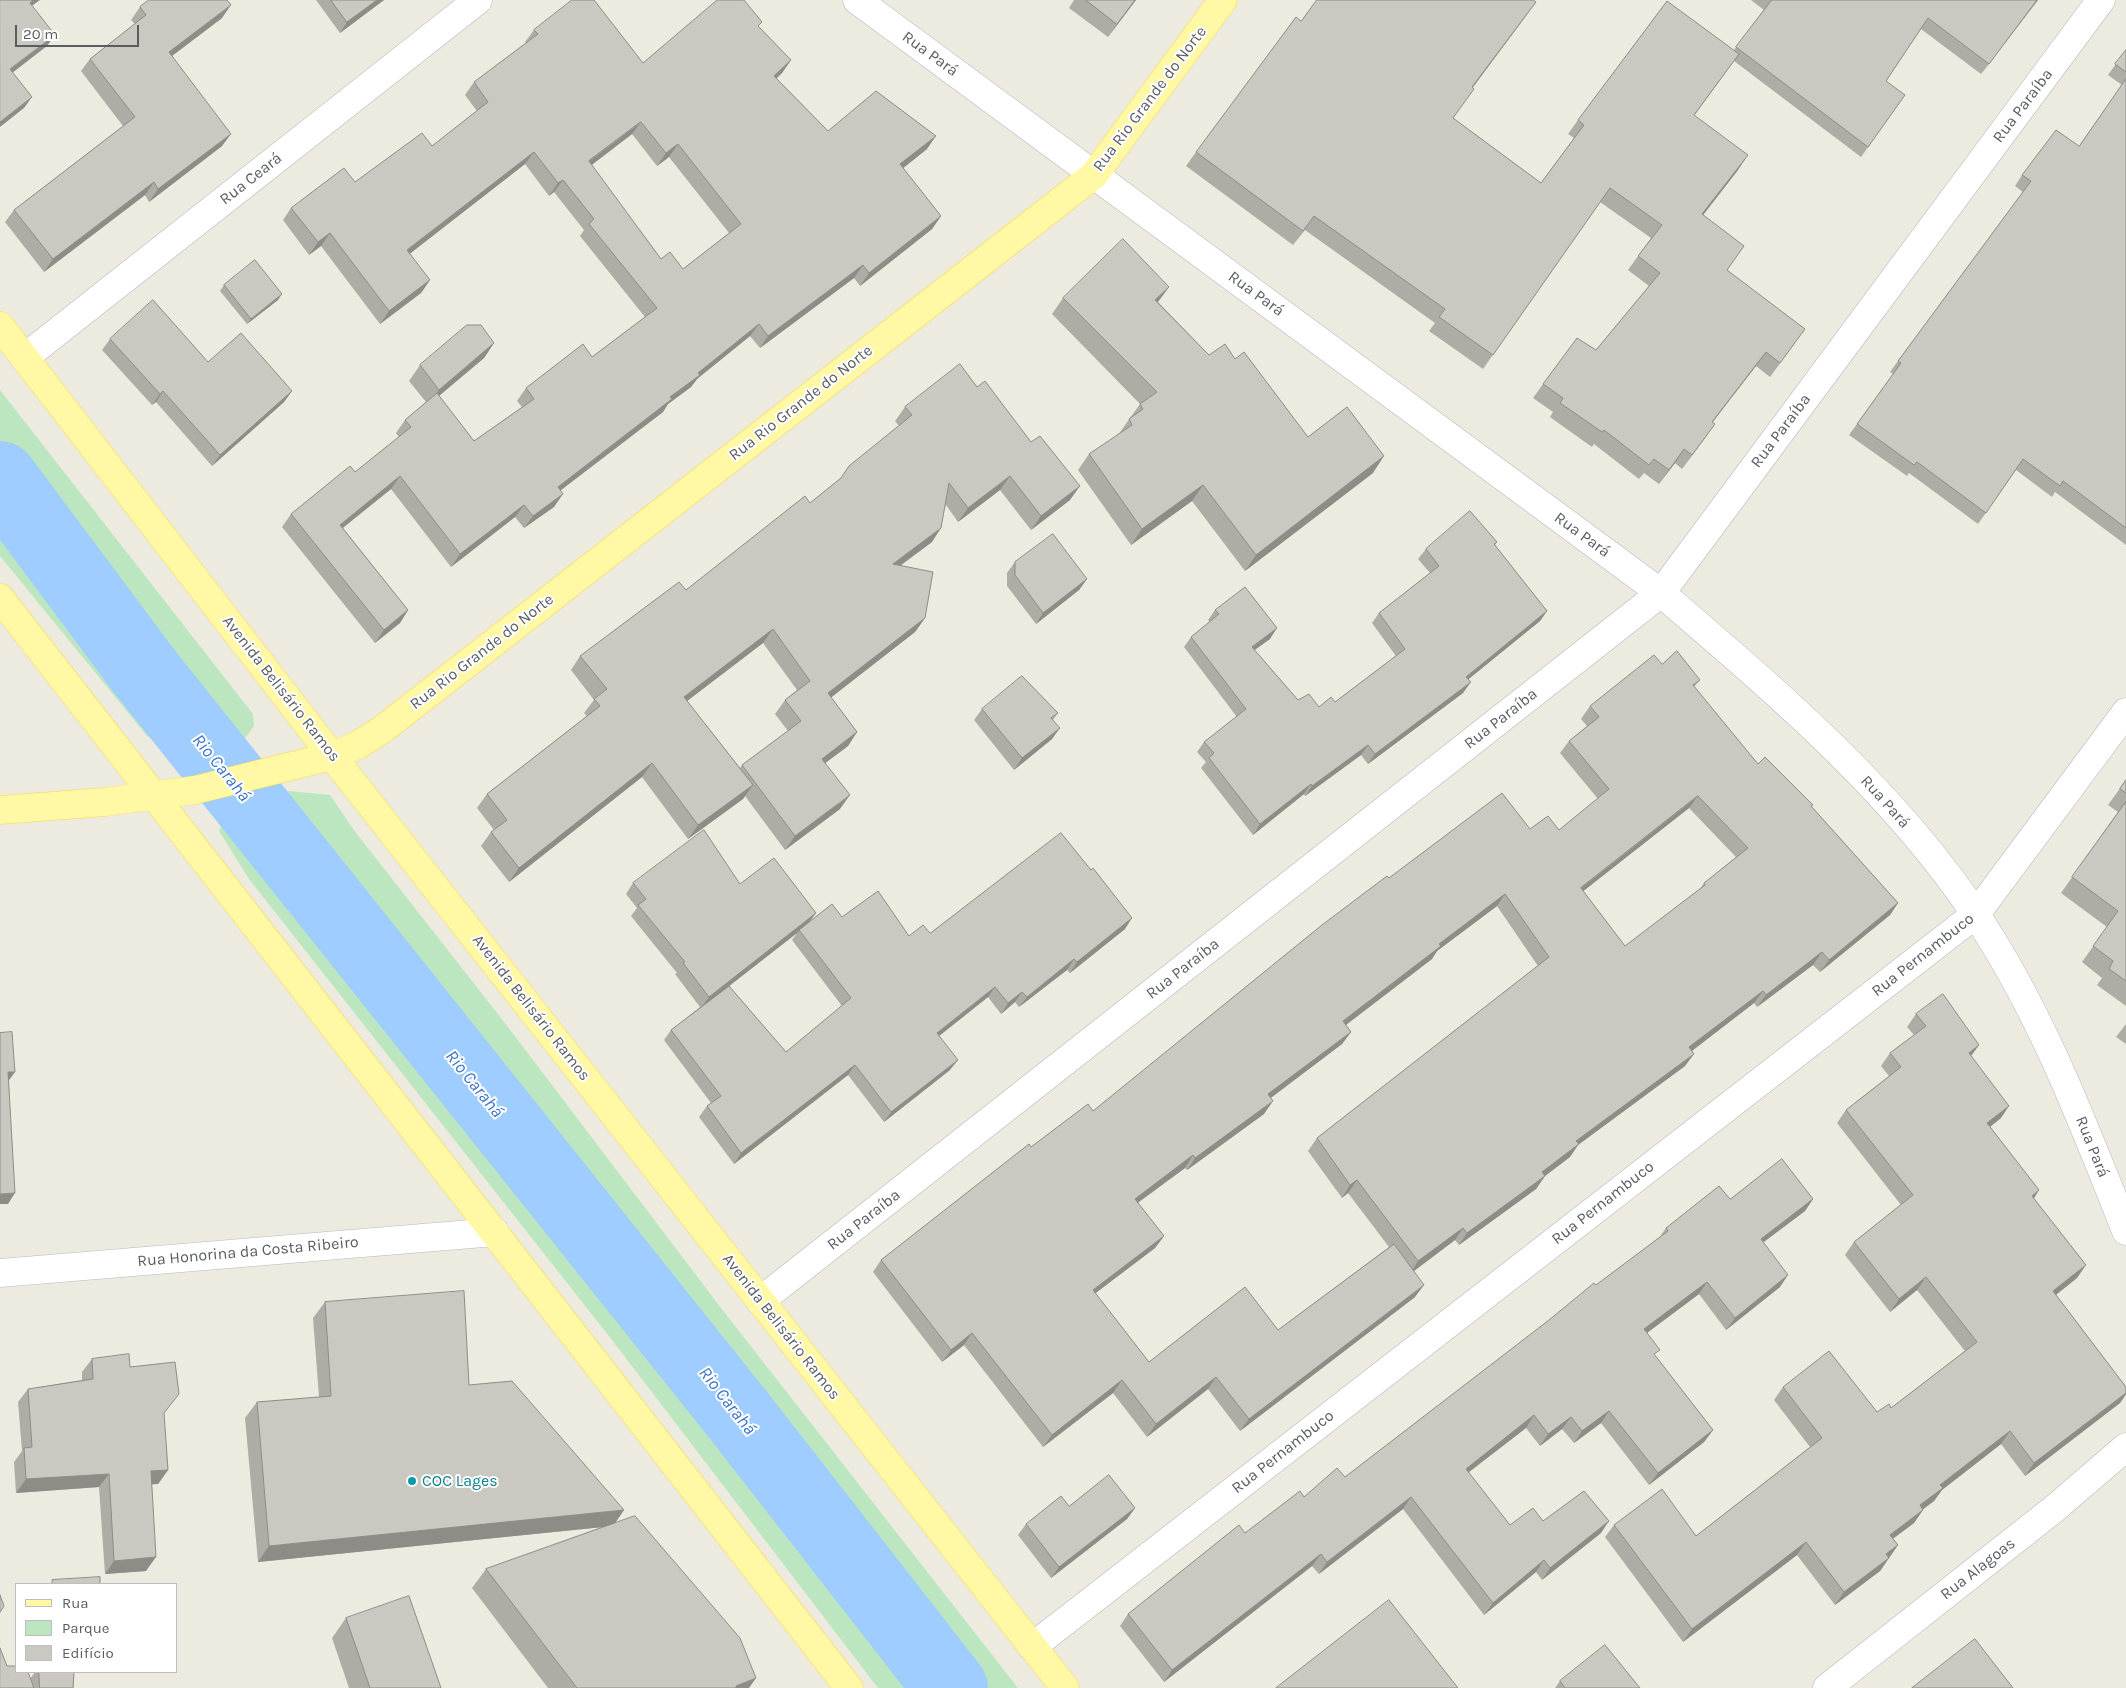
<!DOCTYPE html>
<meta charset="utf-8">
<style>
body{margin:0}
#map{position:relative;width:2126px;height:1688px;overflow:hidden;background:#edebe0;font-family:Karla,sans-serif}
canvas{display:block}
.legend{position:absolute;left:15px;top:1583px;width:162px;height:90px;box-sizing:border-box;background:#fff;border:1px solid #bdbec0;margin:0;padding:6px 9px;list-style:none;font-size:15px;color:#595d62}
.legend li{display:flex;align-items:center;gap:10px;height:25px}
.legend b{width:25px;border:1px solid #bdbec0}
.scale{position:absolute;left:15px;top:25px;width:124px;height:22px;box-sizing:border-box;border:2px solid #595d62;border-top:0;padding-left:6px;font-size:15px;line-height:18px;white-space:nowrap;color:#595d62;-webkit-text-stroke:4px #fff;paint-order:stroke}
</style>
<div id="map">
<canvas width="2126" height="1688"></canvas>
<ul class="legend">
<li><b style="height:6px;background:#fff8a4"></b>Rua</li>
<li><b style="height:14px;background:#bbe6bf"></b>Parque</li>
<li><b style="height:14px;background:#cac8c0"></b>Edifício</li>
</ul>
<div class="scale">20 m</div>
</div>
<script>
const ctx = document.querySelector('canvas').getContext('2d');
ctx.lineJoin = 'round';
function fill(path, color) { ctx.fillStyle = color; ctx.fill(path, 'evenodd'); }
function strokePath(path, color, width, dash) { ctx.strokeStyle = color; ctx.lineWidth = width; ctx.lineCap = dash ? 'butt' : 'round'; ctx.setLineDash(dash || []); ctx.stroke(path); }
function write(font, color, halo, rows, align = 'center') {
  ctx.font = font + ' Karla,sans-serif'; ctx.lineWidth = 4; ctx.setLineDash([]); ctx.textBaseline = 'middle'; ctx.strokeStyle = halo; ctx.fillStyle = color; for (const [text, x, y, turn = 0] of rows) {
    ctx.save(); ctx.translate(x, y); ctx.rotate((+turn || 0) * Math.PI / 180); ctx.textAlign = isNaN(turn) ? turn : align; if (halo) ctx.strokeText(text, 0, 0); ctx.fillText(text, 0, 0); ctx.restore();
  }
}
fill(new Path2D(`
 M0 390 253 714 254 726 245 738 236 743 175 755 147 736 0 556Z
 M289 791 330 795 353 829 508 1027 721 1308 1018 1688H878L612 1340 249 879 219 831 230 808Z`), '#bbe6bf');
strokePath(new Path2D(`
 M0 478 144 671 739 1416 951 1688`), '#9fcdff', 74);
const minor = new Path2D(`
 M857 0 1661 593C1774 690 1892 789 1976 915 2041 1012 2083 1123 2126 1231
 M24 358 478 0
 M0 1273 495 1232
 M760 1301 1661 593 2101 0
 M1032 1647 1976 914 2126 712
 M1827 1688 2054 1509 2126 1447`);
const major = new Path2D(`
 M0 326 332 756 1065 1688
 M0 598 849 1688
 M0 810 105 802 195 790 332 756 358 745 383 729 1094 175 1223 0`);
strokePath(minor, '#b6b8be', 29);
strokePath(major, '#f7d74f', 29);
strokePath(minor, '#fff', 28);
strokePath(major, '#fff8a4', 28);
fill(new Path2D(`
 M316 0H384L340 33Z
 M1074 0H1136L1108 37 1069 8Z
 M1751 0H2038L1981 74 1921 29 1886 81 1905 95 1861 157 1734 61 1694 116 1738 170 1703 215 1727 270 1795 343 1770 377 1756 366 1712 422 1705 438 1682 469 1675 463 1659 484 1644 473 1639 479 1594 444 1592 447 1550 417 1553 412 1533 398 1543 384 1596 350 1649 286 1628 270 1651 238 1600 202 1483 369 1429 331 1435 323 1305 230 1293 245 1186 166 1196 152 1301 21 1536 2 1472 88 1453 118 1541 183 1574 138 1568 134 1578 120 1734 50 1764 10Z
 M140 7 222 18 172 56 222 146 149 202 145 195 44 272 5 222 14 210 123 126 81 71 90 59 135 24 131 20Z
 M759 27 791 60 782 73 776 78 828 131 927 149 903 168 941 216 932 229 860 286 854 278 760 348 750 336 697 379 691 387 668 404 663 412 560 491 554 507 524 528 515 517 451 567 391 489 343 528 408 610 400 623 375 643 282 527 291 514 355 472 399 437 396 433 405 420 426 402 409 381 420 365 494 343 484 358 439 396 474 441 522 407 517 401 526 388 592 357 645 317 580 236 584 230 554 192 549 196 525 164 409 254 430 280 421 293 380 324 321 246 309 255 283 220 291 208 355 182 432 146 477 111 465 95 474 82 526 43 525 42 534 30 643 63ZM632 134 657 166 669 157 729 233 683 269 661 259 591 165Z
 M2126 50V545L2055 492 2052 497 2016 470 1978 524 1909 473 1907 476 1849 435 1893 374 1890 372 1898 361 2023 192 2015 186 2022 175 2079 146 2122 85 2108 75Z
 M224 285 278 300 247 324 220 291Z
 M1169 287 1158 302 1209 355 1235 359 1308 437 1373 473 1245 571 1192 501 1131 545 1078 470 1089 454 1118 435 1140 404 1052 314 1063 298Z
 M110 339 208 362 292 391 284 402 212 466 156 402 152 405 102 350Z
 M977 387 1070 500 1031 530 1000 490 958 522 946 505 932 542 900 566 925 618 915 632 831 697 857 732 848 746 825 763 840 809 785 850 745 796 743 799 688 839 642 777 509 882 481 846 491 832 494 830 477 808 487 794 587 716 584 713 594 700 571 670 580 656 686 590 810 503 841 478 899 426 895 421 905 407ZM763 643 797 690 785 700 775 714 788 731 742 765 740 768 687 701Z
 M1497 542 1495 545 1547 611 1540 621 1468 679 1463 693 1368 764 1361 755 1305 796 1304 794 1253 835 1201 768 1206 762 1197 752 1204 742 1237 717 1184 647 1191 637 1210 622 1208 620 1215 610 1270 639 1254 650 1298 700 1319 707 1335 702 1396 656 1372 623 1379 613 1430 573 1418 559 1426 549Z
 M1015 562 1087 579 1079 590 1036 624 1007 586V573Z
 M1662 664 1700 680 1694 687 1758 764 1812 807 1898 903 1890 915 1820 972 1813 965 1757 1007 1754 1003 1692 1051 1685 1066 1578 1145 1570 1157 1545 1176 1536 1189 1459 1245 1455 1240 1414 1271 1415 1297 1240 1431 1208 1389 1147 1437 1113 1393 1043 1447 964 1345 942 1362 873 1272 881 1260 1031 1147 1093 1111 1389 878 1530 829 1559 830 1598 799 1560 753 1569 741 1587 726 1581 719 1590 706ZM1689 808 1736 857 1704 883 1700 889 1625 946 1583 891ZM1497 906 1538 966 1317 1138 1308 1151 1342 1198 1348 1193 1389 1247 1278 1330 1149 1362 1095 1293 1155 1248 1164 1236 1138 1203 1185 1168 1187 1170 1264 1114 1270 1098 1342 1044 1351 1032 1346 1025 1432 959 1437 951Z
 M982 709 1058 713 1053 720 1052 739 1014 770 974 720Z
 M2126 780V1006L2097 985 2102 978 2082 962 2107 927 2061 893 2118 812 2108 805Z
 M633 883 740 884 816 913 810 921 842 917 909 936 930 933 1125 929 1070 973 1067 970 1019 1007 1015 1002 1001 1014 988 997 939 1036 950 1070 884 1122 848 1075 734 1164 699 1117 707 1106 711 1103 664 1040 671 1030 700 1007 675 974 677 973 631 916 637 908 626 894ZM797 933 792 940 842 1006 786 1052 729 986Z
 M1916 1014 1979 1045 1971 1056 2001 1118 1990 1127 2039 1190 2034 1199 2077 1278 2056 1295 2126 1387V1394L2120 1403 2025 1476 2001 1444 1942 1490 1934 1501 1922 1510H1923L1914 1523 1893 1539 1898 1545 1880 1571 1835 1605 1797 1555 1683 1642 1605 1537 1614 1525 1696 1536 1810 1447 1774 1400 1783 1387 1877 1412 1891 1408 1965 1351 1917 1290 1890 1312 1845 1255 1854 1242 1901 1205 1837 1123 1846 1110 1889 1076 1881 1066 1890 1053 1914 1035 1907 1027Z
 M2126 1024V1044L2116 1037Z
 M1730 1199H1813L1805 1211 1763 1242 1780 1287 1726 1330 1699 1294 1647 1333 1655 1356 1713 1430 1704 1442 1649 1485 1601 1423 1574 1443 1562 1429 1540 1446 1526 1428 1468 1473 1510 1525 1543 1521 1601 1533 1542 1580 1536 1572 1484 1615 1403 1509 1319 1574 1312 1566 1164 1682 1120 1626 1128 1614 1245 1533 1304 1497 1345 1477 1659 1238 1666 1228Z
 M325 1302 469 1385 624 1510 615 1523 749 1688H548L472 1588 486 1569 603 1527 258 1562 245 1418 257 1402 319 1397 313 1318Z
 M92 1359 130 1367 164 1414 168 1470 158 1484H152L146 1571 105 1574 99 1487 16 1493 14 1462 22 1451 18 1402 28 1389 82 1380V1372Z
 M1069 1506 1135 1508 1127 1519 1051 1578 1018 1535 1026 1524Z
 M346 1618 441 1688H349L332 1638Z
 M7 1666 30 1679 35 1672H74L73 1688H0Z
 M1560 1681 1640 1688H1555Z`), '#aeaca5');
fill(new Path2D(`
 M33 0H40L22 13 30 3Z
 M377 0H384L340 33 347 22Z
 M1135 0H1136L1108 37 1117 24Z
 M2037 0H2038L1981 74 1989 64Z
 M1536 2 1526 16 1462 102 1472 87Z
 M231 5 222 18 160 65 169 52Z
 M55 35 47 46 3 80 10 69Z
 M791 60 782 73 766 89 774 76Z
 M32 97 24 108 0 127V122Z
 M641 122 632 134 580 174 589 161Z
 M231 134 222 146 149 202 158 189Z
 M936 136 927 149 892 177 900 164Z
 M678 144 669 157 657 166 666 153Z
 M534 152 525 164 398 263 407 250Z
 M1748 155 1738 170 1693 228 1702 214Z
 M563 180 554 192 549 196 558 183Z
 M154 182 145 195 44 272 53 259Z
 M941 216 932 229 860 286 869 273Z
 M330 233 321 246 309 255 318 242Z
 M863 265 854 278 760 348 768 336Z
 M430 280 421 293 380 324 389 311Z
 M1169 287 1157 303 1155 300Z
 M282 294 278 300 247 324 251 319Z
 M759 324 750 336 697 379 691 387 668 404 663 412 549 499 558 487 670 397 698 373Z
 M494 343 484 358 428 405 439 390Z
 M1766 352 1756 366 1702 436 1712 422Z
 M163 391 156 402 152 405 160 394Z
 M292 391 284 402 212 466 220 455Z
 M1715 424 1705 438 1682 469 1692 455Z
 M1684 449 1675 463 1659 484Z
 M1384 456 1373 473 1245 571 1256 555Z
 M400 476 391 489 331 537 340 525Z
 M1010 476 1000 490 958 522 968 508Z
 M1203 485 1192 501 1131 545 1142 529Z
 M1080 486 1070 500 1031 530 1041 516Z
 M563 494 554 507 524 528 533 516Z
 M524 505 515 517 451 567 460 554Z
 M941 528 932 542 883 578 893 564Z
 M1087 579 1079 590 1036 624 1043 613Z
 M408 610 400 623 375 643 384 630Z
 M1547 611 1540 621 1459 687 1466 677Z
 M925 618 915 632 819 707 828 693Z
 M1277 628 1270 639 1245 657 1252 647Z
 M773 629 763 643 674 711 684 697Z
 M1471 682 1463 693 1368 764 1375 754Z
 M1060 728 1052 739 1014 770 1022 758Z
 M857 732 848 746 812 773 822 759Z
 M1368 745 1361 755 1305 796 1312 786Z
 M652 763 642 777 509 882 519 868Z
 M1311 784 1304 794 1253 835 1260 824Z
 M753 785 743 799 688 839 698 825Z
 M850 795 840 809 785 850 795 836Z
 M1698 796 1689 808 1572 900 1581 888Z
 M1505 894 1497 906 1437 951 1432 959 1334 1034 1343 1021 1439 944Z
 M1898 903 1890 915 1820 972 1829 960Z
 M816 913 808 924 799 930 797 933 701 1008 709 997Z
 M1132 918 1125 929 1070 973 1077 962Z
 M1822 952 1813 965 1757 1007 1766 995Z
 M1074 959 1067 970 1019 1007 1027 997Z
 M995 987 988 997 929 1044 937 1033Z
 M1763 991 1754 1003 1680 1060 1689 1047Z
 M1022 992 1015 1002 1001 1014 1008 1003Z
 M1351 1032 1342 1044 1259 1107 1268 1094Z
 M1979 1045 1970 1057 1969 1053Z
 M1694 1054 1685 1066 1578 1145 1570 1157 1533 1185 1542 1172 1576 1141Z
 M958 1060 950 1070 884 1122 891 1112Z
 M855 1065 848 1075 734 1164 741 1153Z
 M8 1072H15L7 1083Z
 M1273 1101 1264 1114 1187 1170 1195 1158Z
 M2009 1106 2001 1118 1978 1136 1987 1123Z
 M1193 1155 1185 1168 1126 1211 1135 1199Z
 M1545 1176 1536 1189 1459 1245 1467 1233Z
 M1357 1180 1348 1193 1342 1198 1350 1185Z
 M2039 1190 2030 1203 2032 1196Z
 M15 1193 8 1204H0V1194Z
 M1813 1199 1805 1211 1752 1251 1761 1239Z
 M1463 1228 1455 1240 1410 1274 1418 1261Z
 M1164 1236 1155 1248 1084 1302 1093 1290Z
 M2086 1265 2077 1278 2044 1304 2053 1291Z
 M1788 1275 1780 1287 1726 1330 1735 1318Z
 M1926 1277 1917 1290 1890 1312 1899 1299Z
 M1707 1282 1699 1294 1636 1341 1644 1329Z
 M1424 1285 1415 1297 1240 1431 1249 1419Z
 M972 1333 964 1345 942 1362 951 1350Z
 M1216 1377 1208 1389 1147 1437 1156 1424Z
 M1122 1380 1113 1393 1043 1447 1052 1435Z
 M2126 1393V1394L2120 1403 2025 1476 2034 1463Z
 M1609 1411 1601 1423 1574 1443 1582 1431Z
 M1534 1415 1526 1428 1457 1481 1466 1469Z
 M1571 1417 1562 1429 1540 1446 1548 1434Z
 M1713 1430 1704 1442 1649 1485 1658 1473Z
 M2010 1431 2001 1444 1942 1490 1934 1501 1911 1518 1920 1505 1940 1485Z
 M168 1470 158 1484 141 1485 151 1471Z
 M109 1474 99 1487 16 1493 26 1479Z
 M1411 1497 1403 1509 1319 1574 1327 1562Z
 M1135 1508 1127 1519 1051 1578 1059 1567Z
 M624 1510 613 1526 258 1562 269 1546Z
 M1923 1510 1914 1523 1881 1547 1890 1535Z
 M1609 1521 1601 1533 1542 1580 1550 1568Z
 M1806 1542 1797 1555 1683 1642 1692 1629Z
 M1898 1545 1880 1571 1835 1605 1844 1592 1886 1554Z
 M1321 1554 1312 1566 1164 1682 1172 1670Z
 M156 1557 146 1571 105 1574 114 1561Z
 M1544 1560 1536 1572 1484 1615 1493 1603Z
 M756 1678 749 1688H734L736 1686Z`), '#8d8c86');
const building = new Path2D(`
 M0 0H33L30 3 55 35 10 69 32 97 0 122Z
 M149 0H227L231 5 169 52 231 134 158 189 154 182 53 259 14 210 135 117 90 59 146 15 140 7Z
 M331 0H377L347 22Z
 M572 0H594L643 63 717 0H744L762 22 758 26 791 60 774 76 828 131 876 91 936 136 900 164 941 216 869 273 863 265 768 336 759 324 698 373 700 375 670 397 672 399 558 487 563 494 533 516 524 505 460 554 400 476 340 525 408 610 384 630 291 514 350 466 355 472 411 427 405 420 437 393 474 441 534 399 526 388 583 344 592 357 657 308 589 224 594 219 563 180 558 183 534 152 407 250 430 280 389 311 330 233 318 242 291 208 344 168 355 182 422 133 432 146 488 102 474 82 538 34 534 30ZM641 122 666 153 678 144 741 224 683 269 670 252 661 259 589 161Z
 M1086 0H1135L1117 24Z
 M1317 0H1533L1536 2 1472 87 1474 89 1453 118 1541 183 1584 125 1578 120 1667 1 1739 54 1694 115 1748 155 1702 214 1744 246 1727 270 1805 329 1780 363 1766 352 1712 422 1715 424 1692 455 1684 449 1669 470 1654 459 1649 465 1604 430 1602 432 1560 403 1563 398 1543 384 1577 338 1596 350 1660 273 1638 256 1662 225 1610 188 1493 355 1439 317 1445 309 1314 216 1303 231 1196 152 1296 17 1301 21Z
 M1772 0H2037L1989 64 1928 18 1886 81 1905 95 1868 147 1736 47Z
 M2126 50V72L2115 64Z
 M2126 79V528L2063 481 2060 486 2023 459 1986 513 1917 462 1914 465 1857 424 1901 363 1898 361 2031 181 2022 175 2056 130 2079 146Z
 M1123 239 1169 287 1155 300 1209 355 1225 344 1235 359 1244 352 1308 437 1347 407 1384 456 1256 555 1203 485 1142 529 1089 454 1132 425 1129 419 1143 409 1140 404 1157 392 1063 298Z
 M255 260 282 294 251 319 224 285Z
 M153 300 208 362 241 333 292 391 220 455 163 391 160 394 110 339Z
 M467 325H481L494 343 439 390 420 365Z
 M960 364 977 387 985 381 1031 442 1040 436 1080 486 1041 516 1010 476 968 508 949 483 941 528 893 564 933 572 925 618 828 693 857 732 822 759 850 795 795 836 742 765 801 721 785 700 810 681 773 629 684 697 753 785 698 825 652 763 519 868 491 832 507 820 487 794 600 706 594 699 607 689 580 656 679 582 686 590 805 496 810 503 841 478 849 466 912 415 905 407Z
 M1470 511 1497 542 1494 544 1547 611 1466 677 1471 682 1375 754 1368 745 1312 786 1311 784 1260 824 1209 758 1214 753 1204 742 1246 709 1191 637 1219 614 1215 610 1245 587 1277 628 1252 647 1298 700 1309 694 1319 707 1331 697 1335 702 1405 649 1379 613 1439 566 1426 549Z
 M1053 534 1087 579 1043 613 1015 575V562Z
 M1677 651 1700 680 1693 685 1758 764 1765 757 1813 805 1811 806 1898 903 1829 960 1822 952 1766 995 1763 991 1689 1047 1694 1054 1576 1141 1579 1144 1542 1172 1545 1176 1467 1233 1463 1228 1418 1261 1357 1180 1350 1185 1317 1138 1549 957 1505 894 1439 944 1441 946 1343 1021 1351 1032 1268 1094 1273 1101 1195 1158 1193 1155 1135 1199 1164 1236 1093 1290 1149 1362 1245 1287 1278 1330 1394 1244 1424 1285 1249 1419 1216 1377 1156 1424 1122 1380 1052 1435 972 1333 951 1350 881 1260 1029 1144 1031 1147 1088 1104 1093 1111 1322 925 1387 876 1389 878 1502 793 1530 829 1548 816 1559 830 1609 789 1569 741 1599 717 1590 706 1654 655 1662 664ZM1698 796 1748 848 1704 883 1705 885 1625 946 1581 888Z
 M1022 676 1058 713 1051 718 1060 728 1022 758 982 709Z
 M2126 780V793L2120 789Z
 M2126 802V981L2109 969 2113 961 2093 946 2118 911 2072 877Z
 M704 830 740 884 774 858 816 913 709 997 683 963 685 962 638 905 646 899 633 883Z
 M1061 833 1091 870 1093 868 1132 918 1077 962 1074 959 1027 997 1022 992 1008 1003 995 987 937 1033 958 1060 891 1112 855 1065 741 1153 707 1106 721 1096 671 1030 729 986 786 1052 851 998 799 930 832 904 842 917 878 891 909 936 923 925 930 933Z
 M1943 994 1979 1045 1969 1053 2009 1106 1987 1123 2039 1190 2032 1196 2086 1265 2053 1291 2126 1387V1393L2034 1463 2010 1431 1940 1485 1943 1488 1920 1505 1923 1510 1890 1535 1898 1545 1886 1554 1889 1558 1844 1592 1806 1542 1692 1629 1614 1525 1662 1489 1696 1536 1822 1438 1783 1387 1829 1351 1877 1412 1889 1404 1891 1408 1977 1342 1926 1277 1899 1299 1854 1242 1913 1195 1846 1110 1901 1067 1890 1053 1926 1026 1916 1014Z
 M12 1032 15 1072H8L15 1193 0 1194V1033Z
 M1782 1159 1813 1199 1761 1239 1788 1275 1735 1318 1707 1282 1644 1329 1660 1350 1654 1354 1713 1430 1658 1473 1609 1411 1582 1431 1571 1417 1548 1434 1534 1415 1466 1469 1510 1525 1533 1508 1543 1521 1584 1491 1609 1521 1550 1568 1544 1560 1493 1603 1411 1497 1327 1562 1321 1554 1172 1670 1128 1614 1239 1525 1245 1533 1300 1491 1304 1497 1337 1468 1345 1477 1549 1320 1594 1283 1596 1285 1668 1231 1666 1228 1719 1186 1730 1199Z
 M464 1291 469 1385 512 1381 624 1510 269 1546 257 1402 331 1396 325 1302Z
 M129 1354 130 1367 175 1362 179 1394 164 1413 168 1470 151 1471 156 1557 114 1561 109 1474 26 1479 24 1448 32 1447 28 1389 93 1379 92 1359Z
 M1109 1475 1135 1508 1059 1567 1026 1524 1061 1496 1069 1506Z
 M635 1516 740 1638 756 1678 736 1686V1688H577L486 1569Z
 M100 1577V1584H52V1580Z
 M0 1595 4 1606 0 1612Z
 M409 1596 441 1688H370L346 1618Z
 M1389 1600 1458 1688H1276Z
 M1975 1639 2013 1688H1912Z
 M1605 1645 1640 1688H1565L1560 1681Z
 M0 1648 7 1666H16V1672H28L34 1688H0Z
 M39 1672H74L73 1688H40Z`);
fill(building, '#cac8c0');
strokePath(building, '#8d8c86', 1);
for (const [x, y, r, color] of [
 [412,1481,5,"#0f9aa8"]
]) { const dot = new Path2D(); dot.arc(x, y, r, 0, 2 * Math.PI); ctx.fillStyle = color; ctx.fill(dot); strokePath(dot, '#fff', 2); }
write('16px', '#595d62', '#fff', [
 ["Rua Pará",930,54,36],
 ["Rua Rio Grande do Norte",1150,99,-53],
 ["Rua Paraíba",2023,106,-53],
 ["Rua Ceará",251,179,-38],
 ["Rua Pará",1256,294,36],
 ["Rua Rio Grande do Norte",801,403,-38],
 ["Rua Paraíba",1781,431,-53],
 ["Rua Pará",1582,535,36],
 ["Rua Rio Grande do Norte",482,652,-38],
 ["Avenida Belisário Ramos",281,689,52],
 ["Rua Paraíba",1501,719,-38],
 ["Rua Pará",1885,802,48],
 ["Rua Pernambuco",1923,955,-38],
 ["Rua Paraíba",1183,969,-38],
 ["Avenida Belisário Ramos",531,1008,52],
 ["Rua Pará",2092,1147,68],
 ["Rua Pernambuco",1603,1203,-38],
 ["Rua Paraíba",864,1220,-38],
 ["Rua Honorina da Costa Ribeiro",248,1252,-5],
 ["Avenida Belisário Ramos",781,1327,52],
 ["Rua Pernambuco",1283,1452,-38],
 ["Rua Alagoas",1978,1569,-38]
]);
write('16px', '#0d838f', '#fff', [
 ["COC Lages",422,1481]
], 'left');
write('italic 18px', '#3c74c7', '#fff', [
 ["Rio Carahá",221,768,51],
 ["Rio Carahá",474,1084,51],
 ["Rio Carahá",727,1401,52]
]);
</script>
